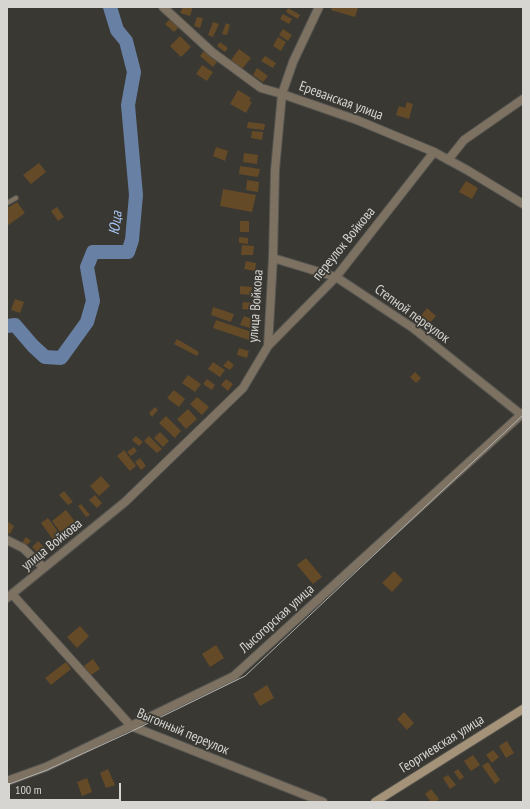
<!DOCTYPE html>
<meta charset="utf-8">
<style>
body{margin:0}
#map{position:relative;width:530px;height:809px;overflow:hidden;background:#393833;font-family:"PT Sans Narrow",sans-serif}
canvas{display:block}
.frame{position:absolute;inset:0;border:8px solid #d6d5d2;pointer-events:none}
.scale{position:absolute;left:8px;top:783px;width:113px;height:18px;box-sizing:border-box;border:2px solid #d6d5d2;border-top:0;padding-left:5px;font-size:12px;line-height:14px;white-space:nowrap;color:#d6d5d2;-webkit-text-stroke:3px #393833;paint-order:stroke}
</style>
<div id="map">
<canvas width="530" height="809"></canvas>
<div class="frame"></div>
<div class="scale">100 m</div>
</div>
<script>
const ctx = document.querySelector('canvas').getContext('2d');
ctx.lineJoin = 'round';
const shape = rows => new Path2D(rows.map(r => 'M' + r).join(''));
function strokePath(path, color, width, dash) { ctx.strokeStyle = color; ctx.lineWidth = width; ctx.lineCap = dash ? 'butt' : 'round'; ctx.setLineDash(dash || []); ctx.stroke(path); }
function fill(path, color) { ctx.fillStyle = color; ctx.fill(path, 'evenodd'); }
function label(font, color, halo, rows, align = 'center') {
  ctx.font = font + ' "PT Sans Narrow",sans-serif'; ctx.lineWidth = 3.5; ctx.setLineDash([]); ctx.textBaseline = 'middle'; ctx.strokeStyle = halo; ctx.fillStyle = color; for (const [text, x, y, turn = 0] of rows) {
    ctx.save(); ctx.translate(x, y); ctx.rotate((+turn || 0) * Math.PI / 180); ctx.textAlign = isNaN(turn) ? turn : align; if (halo) ctx.strokeText(text, 0, 0); ctx.fillText(text, 0, 0); ctx.restore();
  }
}
strokePath(shape([
 [7,326,15,325,33,346,45,357,61,358,87,322,93,301,87,267,93,252,128,252,132,240,136,195,128,105,134,72,126,41,117,30,110,7]
]), '#6880a4', 14);
fill(shape([
 [183,7,193,7,190,16,180,13],
 [332,7,353,7,358,8,355,17,331,10],
 [288,8,300,15,298,19,286,12],
 [283,14,292,19,289,24,280,19],
 [197,17,203,18,200,28,194,26],
 [170,19,179,27,174,32,165,24],
 [213,22,219,24,213,37,208,35],
 [226,23,230,25,227,35,222,34],
 [283,29,292,35,288,41,279,35],
 [180,36,191,47,181,57,170,46],
 [278,37,286,42,281,51,273,46],
 [220,42,228,48,225,52,217,46],
 [239,49,251,58,242,69,231,60],
 [204,51,217,62,213,67,200,56],
 [265,56,276,63,273,68,261,61],
 [202,65,213,72,207,81,196,74],
 [257,68,268,76,263,82,253,75],
 [238,90,251,98,249,101,252,102,246,113,230,104],
 [407,102,413,104,409,119,396,115,399,106,405,108],
 [248,122,265,124,264,130,247,128],
 [252,131,263,132,262,140,251,138],
 [216,147,228,151,225,161,213,156],
 [244,153,258,155,257,164,243,162],
 [39,163,46,172,31,184,23,175],
 [240,166,260,169,258,177,239,174],
 [247,180,259,182,258,192,246,190],
 [466,181,478,188,472,199,459,192],
 [223,189,256,195,252,212,220,206],
 [17,202,25,213,7,226,7,208],
 [57,207,64,217,58,221,51,211],
 [240,221,249,221,249,232,240,232],
 [239,237,248,238,248,244,239,243],
 [242,245,254,246,253,255,241,255],
 [246,261,256,263,255,271,244,269],
 [240,286,252,287,251,295,240,294],
 [15,299,24,302,20,313,11,310],
 [243,302,252,303,252,310,242,309],
 [213,307,234,314,231,322,211,315],
 [427,308,436,316,429,324,420,317],
 [244,316,257,321,253,329,240,325],
 [216,320,252,332,249,340,213,328],
 [177,339,199,352,197,356,174,344],
 [239,348,249,351,247,358,237,355],
 [228,360,234,365,230,370,223,366],
 [213,362,225,370,220,377,208,369],
 [415,372,421,378,416,383,410,377],
 [188,375,201,384,195,392,182,383],
 [207,379,215,385,212,390,203,384],
 [226,379,233,384,228,391,221,385],
 [174,390,185,399,179,407,167,398],
 [197,397,209,407,202,415,190,404],
 [155,407,158,410,152,417,149,413],
 [188,409,197,419,186,429,177,419],
 [166,416,181,431,175,438,159,423],
 [160,432,169,441,163,447,154,438],
 [136,436,143,442,139,446,132,440],
 [149,436,162,449,157,453,144,441],
 [134,447,137,451,131,456,127,452],
 [124,450,136,466,130,471,117,456],
 [140,458,146,466,141,470,135,462],
 [101,476,110,486,99,496,90,486],
 [64,491,73,502,68,505,59,495],
 [95,495,102,503,97,508,89,500],
 [81,504,90,515,86,517,78,506],
 [66,510,76,523,61,533,52,521],
 [48,518,61,536,54,541,41,523],
 [8,522,14,526,10,534,7,533,7,525],
 [26,537,31,541,25,547,21,544],
 [38,541,45,548,39,554,32,547],
 [306,558,322,577,313,584,297,565],
 [394,571,403,580,392,592,382,583],
 [80,626,89,636,77,648,67,637],
 [216,645,224,658,210,667,202,654],
 [93,659,100,669,91,675,84,666],
 [66,662,71,669,51,685,45,678],
 [267,685,274,698,260,706,253,694],
 [404,712,414,723,407,730,397,719],
 [507,741,514,753,506,758,499,746],
 [493,750,499,757,492,763,486,755],
 [473,755,480,765,471,771,464,761],
 [488,762,500,780,495,784,482,766],
 [108,769,115,785,106,788,100,773],
 [458,769,464,777,460,780,454,772],
 [448,775,456,785,450,789,443,778],
 [87,778,92,792,82,796,77,782],
 [431,789,439,799,435,802,431,802,425,794]
]), '#654a27');
const lane = shape([
 [7,203,16,198]
]);
const street = shape([
 [163,7,212,52,261,88,282,94,357,120,434,152,467,170,523,204],
 [448,160,464,140,523,99],
 [273,258,336,277,413,328,523,416],
 [268,346,336,277,434,152],
 [7,540,23,548,44,568],
 [12,594,131,726,323,802],
 [7,598,125,502,243,388,268,346,273,258,275,170,282,94,293,62,319,7],
 [7,781,46,767,234,676,523,413]
]);
const secondary = shape([
 [375,802,523,709]
]);
strokePath(lane, '#555450', 6);
strokePath(street, '#555450', 10);
strokePath(secondary, '#555450', 10);
strokePath(lane, '#7d7262', 4);
strokePath(street, '#7d7262', 8);
strokePath(secondary, '#a49378', 8);
strokePath(shape([
 [7,785,47,770,128,733,245,676,523,415]
]), '#b1b0ad', 1);
label('14px', '#d6d5d2', '#393833', [
 ["Ереванская улица",341,101,20],
 ["переулок Войкова",344,244,-51],
 ["улица Войкова",256,306,-86],
 ["Степной переулок",412,314,36],
 ["улица Войкова",52,545,-39],
 ["Лысогорская улица",277,619,-42],
 ["Выгонный переулок",183,732,23],
 ["Георгиевская улица",442,744,-32]
]);
label('italic 15px', '#a8c6f5', '#393833', [
 ["Юца",116,223,-83]
]);
</script>
